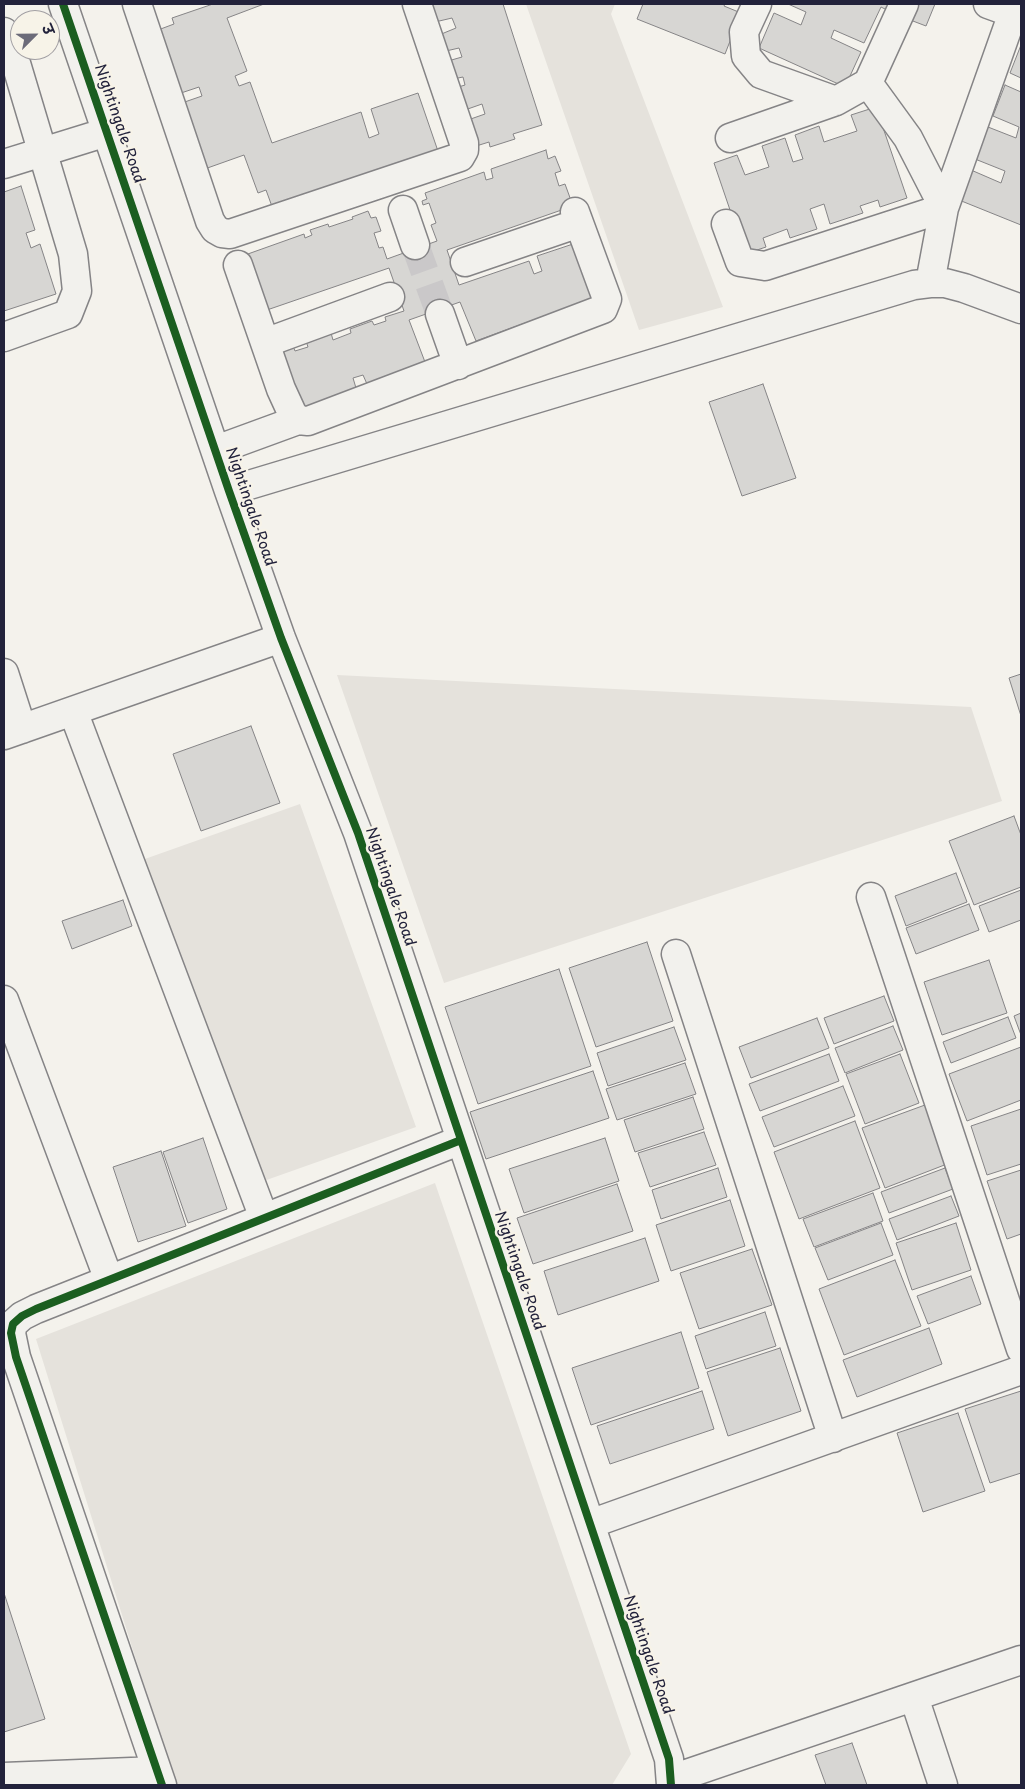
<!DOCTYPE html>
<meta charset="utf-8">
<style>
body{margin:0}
#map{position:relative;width:1025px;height:1789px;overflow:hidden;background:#f4f2ec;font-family:"Playpen Sans","Playpen Sans Deva",sans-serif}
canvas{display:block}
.frame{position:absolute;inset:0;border:5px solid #22223b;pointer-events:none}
.north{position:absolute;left:10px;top:10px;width:50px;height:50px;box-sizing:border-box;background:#f7f3e8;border:1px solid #a29fa3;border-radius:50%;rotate:67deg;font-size:14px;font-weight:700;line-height:20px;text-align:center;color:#22223b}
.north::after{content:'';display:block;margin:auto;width:18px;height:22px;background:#6c6b79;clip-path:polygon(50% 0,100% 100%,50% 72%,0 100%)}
</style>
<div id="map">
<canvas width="1025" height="1789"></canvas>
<div class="frame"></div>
<div class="north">उ</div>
</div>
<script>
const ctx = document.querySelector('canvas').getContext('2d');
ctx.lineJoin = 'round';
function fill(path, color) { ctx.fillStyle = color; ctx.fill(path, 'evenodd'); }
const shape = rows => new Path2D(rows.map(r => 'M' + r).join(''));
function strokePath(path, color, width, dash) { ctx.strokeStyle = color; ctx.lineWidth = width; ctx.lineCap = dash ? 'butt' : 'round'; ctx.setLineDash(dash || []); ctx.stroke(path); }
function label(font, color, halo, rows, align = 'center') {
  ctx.font = font + ' "Playpen Sans",sans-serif'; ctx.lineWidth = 5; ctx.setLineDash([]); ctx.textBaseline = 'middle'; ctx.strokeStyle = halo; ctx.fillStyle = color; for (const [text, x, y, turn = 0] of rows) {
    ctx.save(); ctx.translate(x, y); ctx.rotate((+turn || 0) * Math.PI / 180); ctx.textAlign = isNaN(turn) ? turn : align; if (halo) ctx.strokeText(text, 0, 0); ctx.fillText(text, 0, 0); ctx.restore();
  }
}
fill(shape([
 [526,4,615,4,611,14,723,307,639,330],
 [337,675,971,707,1002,801,444,983],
 [300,804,416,1127,258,1183,142,860],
 [435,1183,631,1754,612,1785,175,1785,36,1339]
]), '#e5e2dc');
const building = shape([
 [213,4,264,4,227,18,247,71,235,76,239,86,250,82,272,143,361,112,369,138,379,134,371,109,418,93,440,157,274,212,266,190,258,193,244,155,199,171,176,105,202,96,199,87,172,96,150,33,174,24,172,18,213,4],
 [427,4,503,4,542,125,513,134,515,139,490,147,489,142,473,147,465,121,485,114,482,104,462,111,455,88,465,85,463,77,453,79,448,61,462,57,459,48,446,51,439,35,456,28,452,18,435,22,427,4],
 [643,4,725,4,724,6,741,13,725,54,637,19,643,4],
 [788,4,894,4,891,12,881,7,864,43,834,30,831,38,861,52,845,87,759,48,774,13,801,25,806,12,788,4],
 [911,4,935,4,926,26,905,18,911,4],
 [1021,45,1021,78,1010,73,1021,45],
 [1005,85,1021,92,1021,225,959,200,971,170,1001,183,1005,171,975,159,988,127,1016,138,1019,127,993,116,1005,85],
 [876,107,907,198,880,207,878,200,860,206,863,213,830,224,824,204,810,209,817,229,790,238,787,229,763,238,766,247,745,254,714,163,737,155,745,175,769,167,762,146,785,138,793,162,803,159,795,135,819,126,824,142,857,131,851,115,876,107],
 [546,150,548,159,555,156,561,171,555,173,559,186,565,184,573,206,447,250,459,285,529,261,534,274,542,271,537,256,576,243,596,297,476,341,460,302,409,320,425,362,367,384,363,375,353,378,356,388,302,410,281,350,293,346,295,351,308,347,306,341,331,333,333,340,351,333,350,329,372,321,374,325,386,321,385,317,404,311,389,268,264,311,245,255,304,234,305,238,312,235,310,230,328,224,329,227,353,219,352,217,368,211,371,218,376,217,381,231,374,233,379,248,383,247,387,259,437,241,431,225,436,223,429,203,423,205,422,201,427,199,425,193,484,172,486,180,493,178,491,169,546,150],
 [21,186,35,230,26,233,31,248,40,244,56,294,4,311,4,192,21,186],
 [763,384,796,478,742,496,709,402,763,384],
 [1021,674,1021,716,1009,678,1021,674],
 [251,726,280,803,201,831,173,754,251,726],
 [1014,816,1021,835,1021,887,974,905,949,841,1014,816],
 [956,873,967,902,906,926,895,896,956,873],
 [1021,890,1021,920,989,932,979,906,1021,890],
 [123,900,132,926,72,949,62,921,123,900],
 [969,904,979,930,916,954,906,928,969,904],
 [647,942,673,1021,596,1047,569,968,647,942],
 [989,960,1007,1013,942,1035,924,982,989,960],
 [559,969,591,1066,478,1104,445,1007,559,969],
 [884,996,894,1021,834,1044,824,1018,884,996],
 [1021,1013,1021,1035,1014,1016,1021,1013],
 [1008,1017,1016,1038,951,1063,943,1042,1008,1017],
 [817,1018,829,1048,751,1078,739,1047,817,1018],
 [893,1026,903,1050,845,1073,835,1048,893,1026],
 [674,1027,686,1060,608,1086,597,1053,674,1027],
 [1021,1047,1021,1100,967,1121,949,1074,1021,1047],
 [829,1054,839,1081,760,1111,749,1084,829,1054],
 [900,1054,919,1103,865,1124,846,1074,900,1054],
 [685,1063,696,1094,617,1120,606,1089,685,1063],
 [593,1071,609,1118,486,1159,470,1112,593,1071],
 [843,1086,855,1116,774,1147,762,1117,843,1086],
 [693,1097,704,1129,635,1152,624,1120,693,1097],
 [925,1105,947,1164,885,1188,862,1128,925,1105],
 [1021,1109,1021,1164,987,1175,971,1126,1021,1109],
 [855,1121,880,1188,799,1219,774,1152,855,1121],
 [704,1132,716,1165,650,1187,638,1153,704,1132],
 [203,1138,227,1209,188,1223,163,1152,203,1138],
 [605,1138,619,1181,524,1213,509,1169,605,1138],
 [161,1151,186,1226,138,1242,113,1167,161,1151],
 [718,1168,727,1197,661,1219,652,1190,718,1168],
 [945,1168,953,1189,889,1213,881,1192,945,1168],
 [1021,1170,1021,1234,1007,1239,987,1181,1021,1170],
 [617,1184,633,1231,533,1264,517,1218,617,1184],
 [873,1193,883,1221,814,1247,803,1219,873,1193],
 [951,1196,959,1216,897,1240,889,1219,951,1196],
 [730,1200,745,1246,671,1271,656,1225,730,1200],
 [881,1223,893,1255,828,1280,815,1248,881,1223],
 [956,1223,971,1270,912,1290,896,1243,956,1223],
 [645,1238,659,1281,558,1315,544,1271,645,1238],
 [752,1249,772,1305,699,1329,680,1273,752,1249],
 [895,1260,921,1326,844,1355,819,1289,895,1260],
 [971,1276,981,1304,928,1324,917,1296,971,1276],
 [765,1312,776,1346,706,1369,695,1336,765,1312],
 [929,1328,942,1364,857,1397,843,1360,929,1328],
 [681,1332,699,1388,591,1425,572,1368,681,1332],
 [780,1348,801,1411,728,1436,707,1372,780,1348],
 [702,1391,714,1429,610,1464,597,1426,702,1391],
 [1021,1391,1021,1473,990,1483,965,1409,1021,1391],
 [958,1413,985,1491,923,1512,897,1433,958,1413],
 [4,1593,45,1719,4,1732,4,1593],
 [852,1743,867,1785,826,1785,815,1755,852,1743]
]);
fill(building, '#d7d6d3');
strokePath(building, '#858486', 1);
strokePath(shape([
 [415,245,440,314]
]), '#cac8c9', 28, [28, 14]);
const minor = shape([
 [63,4,229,491,281,638,358,833,669,1759,671,1785],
 [137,4,210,221,215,229,222,233,230,234,460,157,464,150,464,143,417,4],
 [757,4,744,32,746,56,761,74,836,101,868,83,904,4],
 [988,4,1021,16],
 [4,32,9,40,73,254,77,291,68,314,4,337],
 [868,83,908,138,944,208],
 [730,138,836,101],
 [4,164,107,132],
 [403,210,415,245],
 [726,224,740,262,765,266,944,208],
 [465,262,579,223],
 [238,265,281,389,292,413,298,420,308,421,603,309,607,299,575,212],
 [930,283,944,208,1013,13],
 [440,314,458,365],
 [265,343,390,297],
 [216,450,298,420],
 [229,491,914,285,930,283,945,283,964,288,1021,309],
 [4,673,22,729],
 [73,711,264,1218],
 [4,735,281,638],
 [871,897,1021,1349],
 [676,954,833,1438],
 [4,1000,109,1280],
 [590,1524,1021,1370],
 [914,1697,943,1785],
 [4,1777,157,1771],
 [672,1779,1021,1660],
 [162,1785,16,1357,11,1333,13,1324,22,1316,36,1309,461,1140]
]);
strokePath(minor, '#858486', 31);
strokePath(minor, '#f2f1ed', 28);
strokePath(shape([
 [63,4,229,491,281,638,358,833,669,1759,671,1785],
 [162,1785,16,1357,11,1333,13,1324,22,1316,36,1309,461,1140]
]), '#1b5e20', 8);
label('15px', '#22223b', '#f7f3e8', [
 ["Nightingale Road",119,124,71],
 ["Nightingale Road",250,507,71],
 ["Nightingale Road",390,887,71],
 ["Nightingale Road",519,1271,71],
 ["Nightingale Road",648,1655,71]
]);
</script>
